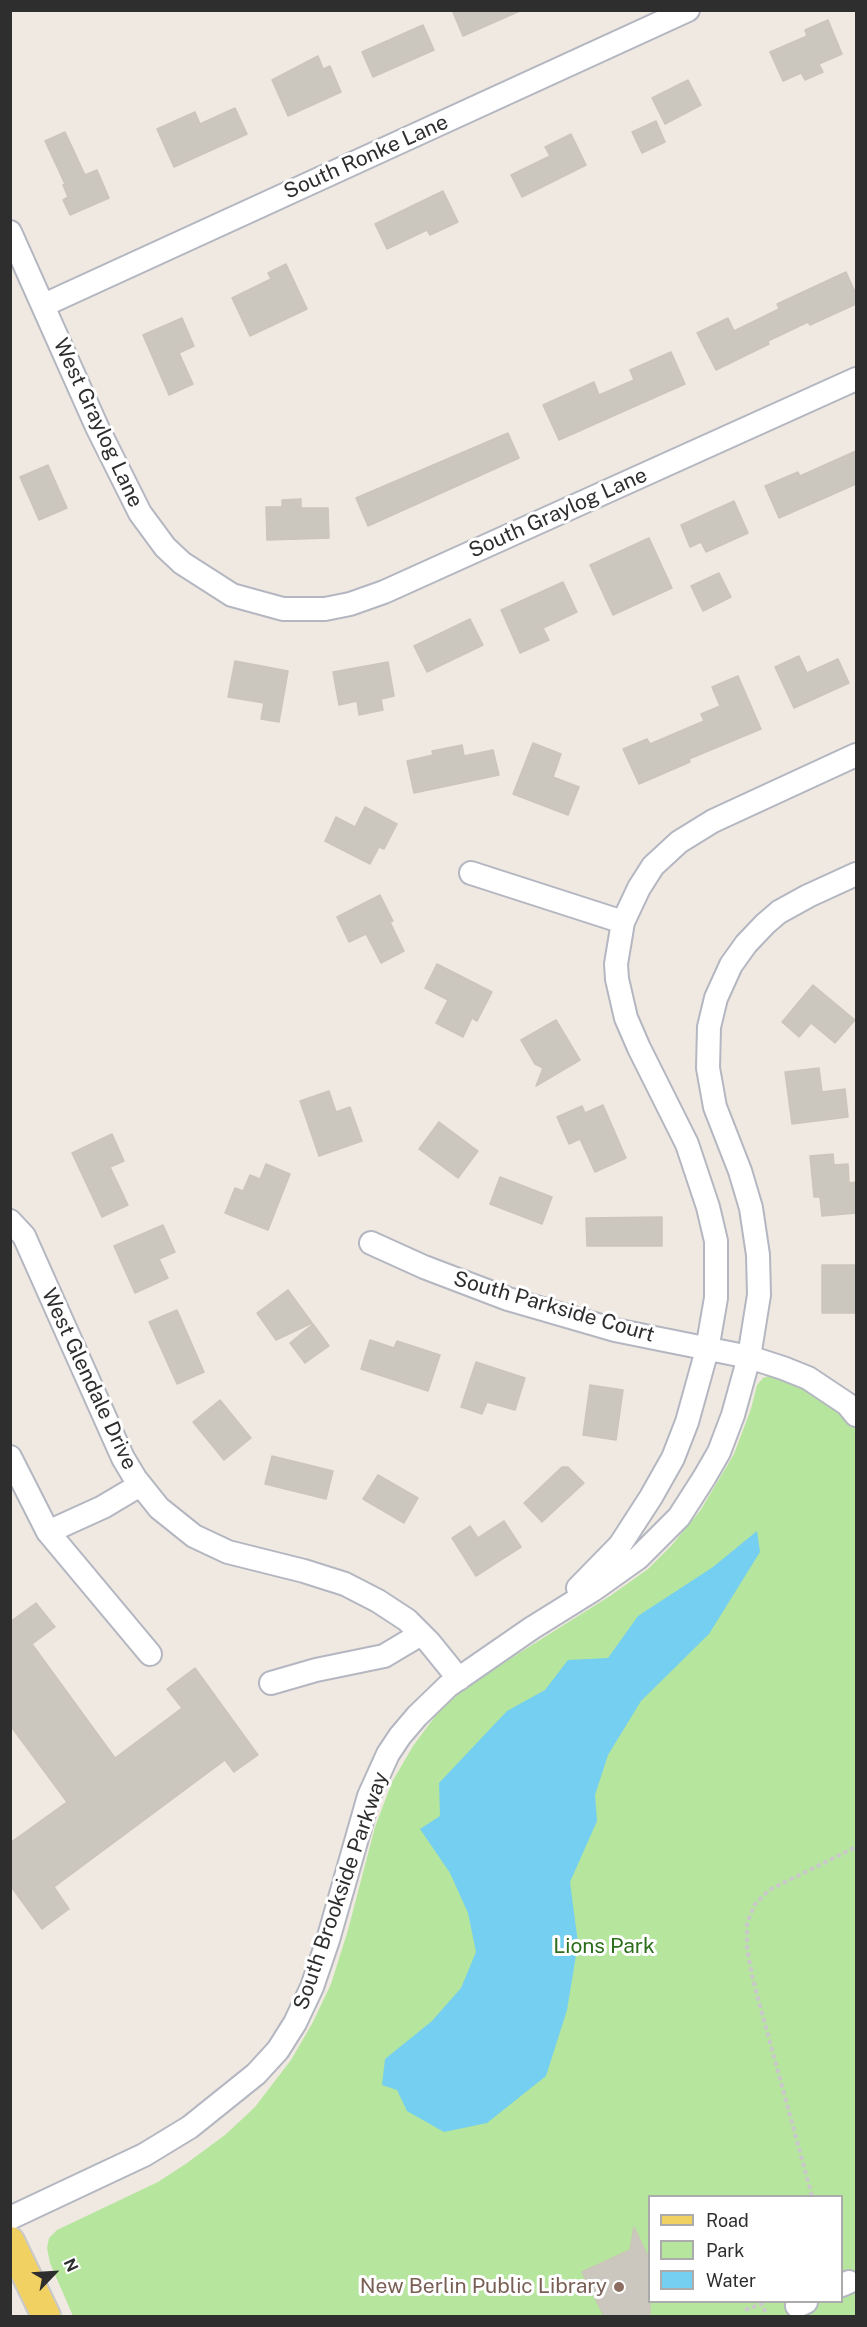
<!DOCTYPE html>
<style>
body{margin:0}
#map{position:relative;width:867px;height:2327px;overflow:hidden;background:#efe9e1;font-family:"Public Sans",sans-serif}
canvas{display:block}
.frame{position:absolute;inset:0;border:12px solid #2e2e2e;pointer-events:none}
.legend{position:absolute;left:648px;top:2195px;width:195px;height:108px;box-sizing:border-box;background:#fff;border:2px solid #ababab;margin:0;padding:8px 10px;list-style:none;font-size:18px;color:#2e2e2e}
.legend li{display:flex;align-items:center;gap:12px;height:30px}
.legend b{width:30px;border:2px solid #ababab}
.north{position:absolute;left:24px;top:2243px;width:60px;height:60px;-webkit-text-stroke:4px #fff;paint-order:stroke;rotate:65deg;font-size:16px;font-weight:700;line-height:24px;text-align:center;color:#2e2e2e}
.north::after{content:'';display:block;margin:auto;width:21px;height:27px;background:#2e2e2e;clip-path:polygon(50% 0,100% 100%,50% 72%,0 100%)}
</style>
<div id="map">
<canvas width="867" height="2327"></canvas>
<div class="frame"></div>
<ul class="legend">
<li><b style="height:8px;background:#f2d163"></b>Road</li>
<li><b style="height:16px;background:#b6e59e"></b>Park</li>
<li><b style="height:16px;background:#75cff0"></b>Water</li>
</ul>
<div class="north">N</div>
</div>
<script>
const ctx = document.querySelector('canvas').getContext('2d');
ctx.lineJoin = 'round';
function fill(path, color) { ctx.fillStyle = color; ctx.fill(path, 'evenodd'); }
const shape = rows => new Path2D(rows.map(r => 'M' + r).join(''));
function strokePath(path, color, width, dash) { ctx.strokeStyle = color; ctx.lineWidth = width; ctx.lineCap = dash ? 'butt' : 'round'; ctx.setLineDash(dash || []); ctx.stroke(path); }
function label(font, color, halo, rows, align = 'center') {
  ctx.font = font + ' "Public Sans",sans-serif'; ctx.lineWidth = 6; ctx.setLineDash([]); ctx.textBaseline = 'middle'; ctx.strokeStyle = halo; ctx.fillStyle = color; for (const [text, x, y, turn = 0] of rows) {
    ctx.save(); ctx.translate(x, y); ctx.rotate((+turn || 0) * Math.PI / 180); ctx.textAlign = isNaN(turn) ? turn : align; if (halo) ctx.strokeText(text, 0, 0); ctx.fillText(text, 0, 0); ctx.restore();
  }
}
fill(shape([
 [772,1375,786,1378,818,1395,856,1427,856,2316,73,2316,50,2263,47,2248,49,2238,57,2230,158,2182,187,2163,225,2135,255,2107,291,2060,313,2022,331,1984,348,1930,375,1827,392,1782,413,1746,436,1715,458,1694,481,1677,610,1596,648,1569,671,1546,700,1511,734,1454,751,1409,757,1385,763,1378],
 [650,2196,842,2196,842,2302,650,2302]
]), '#b6e59e');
fill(shape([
 [757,1531,760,1552,709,1634,641,1701,608,1755,595,1795,597,1821,570,1882,578,1943,567,2010,546,2076,487,2123,444,2132,407,2111,397,2090,382,2085,385,2059,432,2021,461,1988,476,1952,468,1913,450,1873,420,1829,440,1816,439,1783,507,1711,545,1690,568,1660,608,1658,638,1616,713,1567]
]), '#75cff0');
const building = shape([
 [452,10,522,10,463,36,452,10],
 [828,20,842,54,819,64,823,72,805,80,801,73,783,81,770,52,807,36,805,30,828,20],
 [423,25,434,50,373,77,362,52,423,25],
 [318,56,323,69,330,66,341,92,288,116,272,80,318,56],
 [688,80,701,105,665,124,652,98,688,80],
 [235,108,247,134,174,167,157,129,195,112,200,124,235,108],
 [656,121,665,142,642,153,632,132,656,121],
 [65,132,85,175,97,170,109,198,70,215,63,200,68,197,63,185,65,184,45,141,65,132],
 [571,134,586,165,522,197,511,175,550,156,545,147,571,134],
 [443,191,458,222,430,235,427,230,387,249,375,224,443,191],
 [286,264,307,309,250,336,232,298,271,279,268,273,286,264],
 [846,272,856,294,856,304,810,325,808,322,768,341,769,344,716,370,697,333,728,318,734,331,779,309,777,304,846,272],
 [182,318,194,346,179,353,193,384,169,395,143,335,182,318],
 [671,352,685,384,559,440,543,405,594,382,599,395,634,380,630,370,671,352],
 [508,433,519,458,368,526,356,498,508,433],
 [856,451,856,484,779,518,765,486,798,472,800,476,856,451],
 [48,465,67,508,39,520,20,477,48,465],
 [301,499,301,508,328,508,329,538,267,540,266,507,282,507,282,500,301,499],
 [734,501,748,533,706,552,701,542,690,547,681,525,734,501],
 [649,538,672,588,613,615,590,565,649,538],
 [719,573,731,597,703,611,691,586,719,573],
 [563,582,577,612,543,628,549,640,520,653,501,610,563,582],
 [470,619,483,645,427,672,414,646,470,619],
 [799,656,807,673,838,659,849,683,794,708,775,667,799,656],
 [235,661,288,671,279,722,261,719,264,703,228,697,235,661],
 [388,662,394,696,381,699,383,710,359,715,357,701,339,705,333,672,388,662],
 [738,676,761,729,689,759,690,762,639,784,623,749,647,739,650,744,704,721,701,714,720,706,712,687,738,676],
 [533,743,561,754,553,777,579,787,568,815,513,794,533,743],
 [462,745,464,756,493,750,499,775,414,793,407,761,433,755,432,751,462,745],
 [365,807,397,824,384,849,379,847,370,864,325,841,336,817,355,827,365,807],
 [380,895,393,921,390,922,404,951,381,963,366,934,349,942,337,917,380,895],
 [437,964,492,992,477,1021,472,1018,463,1037,436,1023,448,1000,425,988,437,964],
 [813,985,855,1020,835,1043,811,1023,799,1037,782,1022,813,985],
 [556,1020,580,1060,536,1086,543,1068,535,1064,521,1040,556,1020],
 [819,1068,822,1092,845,1089,848,1117,792,1124,785,1072,819,1068],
 [329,1091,336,1112,350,1107,362,1141,319,1156,300,1101,329,1091],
 [603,1105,626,1158,595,1172,580,1139,569,1144,557,1117,582,1106,585,1113,603,1105],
 [439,1122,478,1151,458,1178,419,1149,439,1122],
 [112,1134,124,1161,110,1167,128,1205,102,1217,72,1153,112,1134],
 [833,1154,834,1165,848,1164,849,1183,856,1182,856,1213,822,1216,820,1197,814,1197,810,1156,833,1154],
 [266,1164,290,1174,268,1230,225,1213,235,1188,243,1191,250,1175,260,1179,266,1164],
 [500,1177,552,1197,542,1224,490,1204,500,1177],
 [662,1217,662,1246,587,1246,586,1218,662,1217],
 [163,1225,175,1252,159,1259,168,1278,135,1293,114,1246,163,1225],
 [822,1265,856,1265,856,1313,822,1313,822,1265],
 [288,1290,312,1323,276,1340,257,1313,288,1290],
 [177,1310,204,1372,177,1384,149,1322,177,1310],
 [313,1324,329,1346,305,1363,290,1343,313,1324],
 [370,1340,394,1348,397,1341,440,1355,428,1391,361,1369,370,1340],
 [476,1362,525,1378,515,1410,487,1402,482,1414,461,1407,476,1362],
 [590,1385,623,1390,616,1440,583,1435,590,1385],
 [220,1400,251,1438,224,1460,193,1422,220,1400],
 [272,1456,333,1471,326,1499,265,1484,272,1456],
 [562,1467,568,1467,584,1483,542,1522,524,1503,562,1467],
 [378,1475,418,1498,404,1523,363,1499,378,1475],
 [504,1521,521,1547,476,1576,452,1538,470,1526,478,1538,504,1521],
 [36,1603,55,1627,32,1644,115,1758,182,1708,167,1689,195,1668,258,1755,234,1772,225,1760,54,1887,69,1909,42,1929,10,1885,10,1843,67,1802,10,1725,10,1622,36,1603],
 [634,2227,650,2261,650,2316,604,2316,582,2272,630,2250,634,2227]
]);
fill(building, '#cbc7bf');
strokePath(building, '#cbc5ba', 1.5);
const minor = shape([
 [10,232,97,427,140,513,165,547,182,563,232,595,283,609,325,609,350,604,384,592,856,379],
 [44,305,688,10],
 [471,873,623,922],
 [10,1221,24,1236,123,1458,135,1478,159,1508,194,1536,228,1552,304,1571,345,1584,378,1601,407,1620,429,1642,459,1679],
 [371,1243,424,1267,508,1299,615,1330,749,1357,783,1368,808,1378,847,1404,856,1415],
 [10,1457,48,1532],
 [140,1485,103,1507,48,1532,150,1654],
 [578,1588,620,1545,651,1497,673,1458,687,1422,707,1350,716,1298,716,1241,708,1207,687,1144,639,1048,626,1018,617,979,616,964,623,922,639,888,653,866,679,842,713,821,856,755],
 [271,1683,316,1670,384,1656,421,1634],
 [10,2218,144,2155,190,2127,256,2074,278,2050,295,2023,312,1987,328,1940,369,1796,388,1754,400,1736,417,1716,448,1686,532,1628,593,1590,638,1558,679,1517,704,1478,719,1452,733,1415,749,1357,759,1295,758,1255,751,1208,740,1171,715,1107,708,1068,709,1027,716,998,731,965,746,944,765,924,779,912,808,896,856,874],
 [842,2285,849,2282],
 [797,2306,806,2302]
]);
const major = shape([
 [10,2241,46,2316]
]);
strokePath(minor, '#b4b7c1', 26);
strokePath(major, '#c9c9c9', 32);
strokePath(shape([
 [812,2196,753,1980,747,1948,747,1923,755,1904,769,1890,856,1847],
 [745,2310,762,2304,767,2316]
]), '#c9c9c9', 4, [4.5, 3]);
strokePath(minor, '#fff', 22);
strokePath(major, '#f2d163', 28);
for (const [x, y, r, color] of [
 [619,2287,6,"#8d6e63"]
]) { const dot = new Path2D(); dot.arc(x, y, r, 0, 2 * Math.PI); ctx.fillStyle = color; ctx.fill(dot); strokePath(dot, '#fff', 2); }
label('21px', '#2e2e2e', '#fff', [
 ["South Ronke Lane",366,157,-24],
 ["West Graylog Lane",98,423,65],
 ["South Graylog Lane",558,513,-24],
 ["South Parkside Court",554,1307,16],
 ["West Glendale Drive",89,1379,65],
 ["South Brookside Parkway",341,1891,-71]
]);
label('21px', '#2c6e1b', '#fff', [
 ["Lions Park",604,1947]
]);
label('21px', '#785e54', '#fff', [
 ["New Berlin Public Library",607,2287]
], 'right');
</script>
